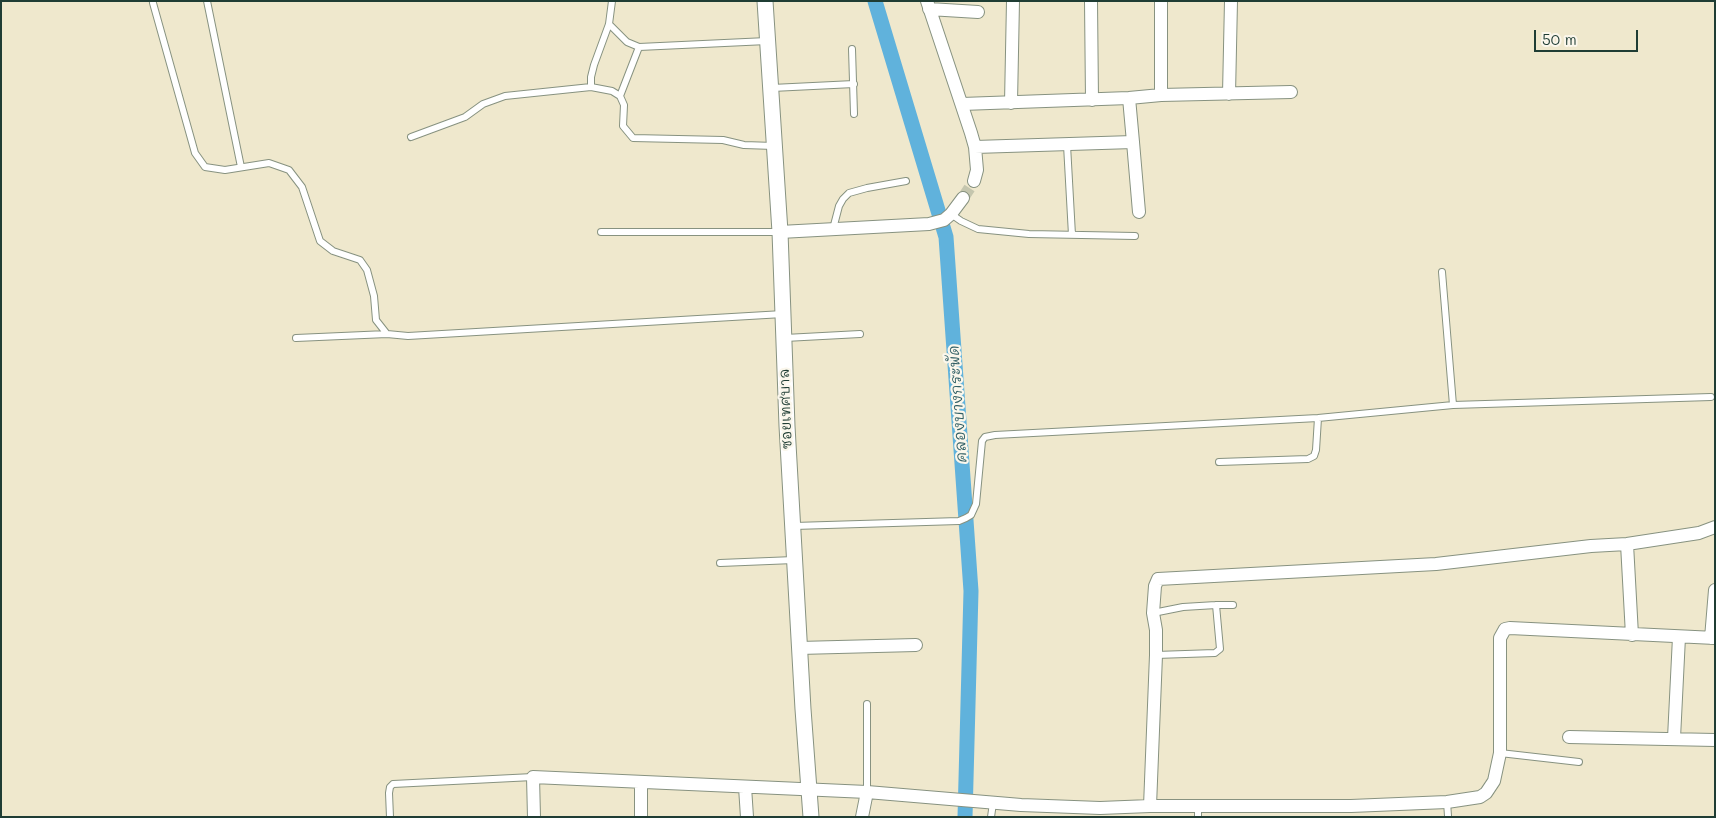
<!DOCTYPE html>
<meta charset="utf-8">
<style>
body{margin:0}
#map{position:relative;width:1716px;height:818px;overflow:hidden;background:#efe8cd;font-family:Mali,sans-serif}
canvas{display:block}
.frame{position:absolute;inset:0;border:2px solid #1f3d34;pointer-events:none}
.scale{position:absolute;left:1534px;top:30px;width:104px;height:22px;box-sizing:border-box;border:2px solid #1f3d34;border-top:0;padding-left:6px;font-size:15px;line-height:18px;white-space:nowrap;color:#1f3d34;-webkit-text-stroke:4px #fbf7ec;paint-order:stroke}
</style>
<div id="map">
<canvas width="1716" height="818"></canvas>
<div class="frame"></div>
<div class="scale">50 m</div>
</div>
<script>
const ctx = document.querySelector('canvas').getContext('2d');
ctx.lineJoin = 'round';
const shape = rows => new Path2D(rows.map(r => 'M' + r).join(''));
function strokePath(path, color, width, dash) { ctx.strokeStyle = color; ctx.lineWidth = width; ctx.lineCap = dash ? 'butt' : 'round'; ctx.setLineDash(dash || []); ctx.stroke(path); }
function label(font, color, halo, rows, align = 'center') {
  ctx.font = font + ' Mali,"Playpen Sans Thai",sans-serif'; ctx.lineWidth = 4.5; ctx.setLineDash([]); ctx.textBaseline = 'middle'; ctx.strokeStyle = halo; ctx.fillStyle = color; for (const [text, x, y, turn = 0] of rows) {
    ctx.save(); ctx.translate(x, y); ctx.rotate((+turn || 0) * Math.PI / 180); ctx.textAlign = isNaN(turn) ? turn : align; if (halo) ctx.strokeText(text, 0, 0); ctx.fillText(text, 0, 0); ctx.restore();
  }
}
strokePath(shape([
 [875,1,946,237,971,591,965,817]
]), '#60b2dc', 15);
strokePath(shape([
 [963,198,974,181]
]), '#c5c6ae', 12, [12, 6]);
const service = shape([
 [207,1,241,167],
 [153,3,195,153,205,167,225,170,269,163,289,170,302,187,320,241,333,251,360,260,367,270,374,296,376,320,387,334,408,336,783,314],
 [609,24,627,42,639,47,767,41],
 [852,49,854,114],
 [591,87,591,77,594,65,609,24,612,1],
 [772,88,854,84],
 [620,96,639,47],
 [411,137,465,117,483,104,505,96,591,87,612,91,620,96,624,105,623,126,633,138,723,140,744,145,774,146],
 [1067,145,1072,235],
 [951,214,961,221,978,229,1029,234,1135,236],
 [833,229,839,206,843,199,849,193,867,188,906,181],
 [601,232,780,232],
 [1442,272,1453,405],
 [296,338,387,334],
 [785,338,860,334],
 [1219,462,1308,459,1314,456,1316,450,1318,418],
 [794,526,959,521,966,518,971,515,976,504,982,441,985,437,995,435,1318,418,1453,405,1711,397],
 [720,563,794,560],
 [1153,613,1183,607,1216,605,1233,605],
 [1156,655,1215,653,1220,649,1216,605],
 [1500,753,1579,762],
 [867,792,867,704],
 [1447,802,1448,816],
 [1198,806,1198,817],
 [390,817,389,793,390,787,393,784,533,777],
 [991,817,993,803]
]);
const minor = shape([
 [927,1,971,133,975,147,977,170,974,181],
 [1091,1,1092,100],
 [1161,1,1161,95],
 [929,9,978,12],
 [1229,94,1231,1],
 [1011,103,1013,1],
 [962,104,1129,98,1161,95,1291,92],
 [1133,142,1139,212],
 [975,147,1133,142,1129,98],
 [780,232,929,224,944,220,951,214,963,198],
 [1627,544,1632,635],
 [1711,638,1715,590],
 [799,648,916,645],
 [1569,737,1715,740],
 [1674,738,1679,637],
 [745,787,747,817],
 [1150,806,1156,655,1156,630,1153,613,1155,586,1158,579,1436,564,1591,546,1627,544,1699,533,1715,527],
 [534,817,533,777,867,792,1021,805,1100,808,1150,806,1351,806,1447,802,1480,797,1486,793,1494,781,1500,753,1500,638,1505,629,1510,628,1715,638],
 [641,817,641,782],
 [862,817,867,792]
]);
const tertiary = shape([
 [765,1,780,232,787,426,803,709,811,817]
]);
strokePath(service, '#879280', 8);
strokePath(minor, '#879280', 14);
strokePath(tertiary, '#879280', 17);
strokePath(service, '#fff', 6);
strokePath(minor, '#fff', 12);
strokePath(tertiary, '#fff', 15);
label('14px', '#1f3d34', '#fbf7ec', [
 ["ซอยเทศบาล",786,409,-92]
]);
label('italic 15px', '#326066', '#fbf7ec', [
 ["คลองบางกระพัด",958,404,-94]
]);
</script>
